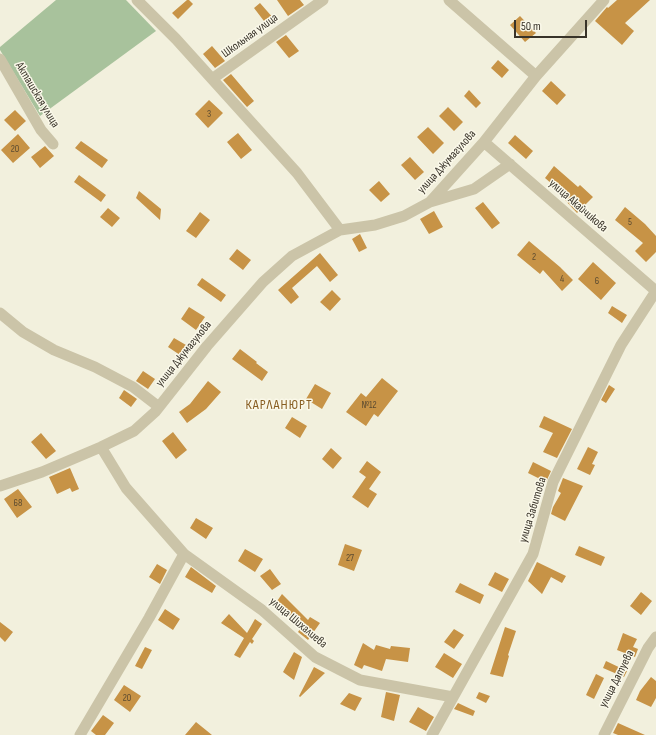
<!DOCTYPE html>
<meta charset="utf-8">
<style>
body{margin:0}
#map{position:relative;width:656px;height:735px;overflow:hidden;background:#f2f0dd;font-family:"Sofia Sans Condensed",sans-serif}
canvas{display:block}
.scale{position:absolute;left:514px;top:20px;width:73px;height:18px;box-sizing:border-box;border:2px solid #383329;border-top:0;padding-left:5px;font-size:12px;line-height:14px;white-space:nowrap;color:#383329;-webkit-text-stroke:3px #faf8e9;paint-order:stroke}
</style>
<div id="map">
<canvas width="656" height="735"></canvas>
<div class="scale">50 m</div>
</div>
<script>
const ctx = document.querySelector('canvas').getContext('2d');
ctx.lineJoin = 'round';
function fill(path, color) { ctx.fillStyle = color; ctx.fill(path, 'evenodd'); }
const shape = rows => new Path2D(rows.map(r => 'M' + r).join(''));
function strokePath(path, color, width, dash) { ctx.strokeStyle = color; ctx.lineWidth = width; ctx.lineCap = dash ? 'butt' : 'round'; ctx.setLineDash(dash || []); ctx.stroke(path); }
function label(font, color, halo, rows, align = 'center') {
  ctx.font = font + ' "Sofia Sans Condensed",sans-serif'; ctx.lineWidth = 3; ctx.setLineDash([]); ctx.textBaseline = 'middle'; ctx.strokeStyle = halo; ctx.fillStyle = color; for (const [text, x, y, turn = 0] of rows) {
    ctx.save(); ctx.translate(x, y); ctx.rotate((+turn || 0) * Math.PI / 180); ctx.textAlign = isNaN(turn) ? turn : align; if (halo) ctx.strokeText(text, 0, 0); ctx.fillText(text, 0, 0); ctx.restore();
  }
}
fill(shape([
 [56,0,126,0,156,31,40,116,0,50,0,47]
]), '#a8c29c');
fill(shape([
 [187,0,189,0,193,4,178,19,172,13],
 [277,0,300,0,304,5,288,16],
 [617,0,650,0,625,23,634,31,622,45,595,21,607,7,608,8],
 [260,3,274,19,267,25,254,8],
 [520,16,536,33,525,42,510,25],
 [286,35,299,51,289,58,276,42],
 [212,46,225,61,215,68,203,54],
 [498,60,509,70,502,78,491,68],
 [231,74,254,101,247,107,223,80],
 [551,81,566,95,557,105,542,91],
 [469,90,481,103,476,108,464,96],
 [209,100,223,113,208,128,195,114],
 [448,107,463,122,454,131,439,116],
 [15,110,26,121,15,131,4,120],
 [428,127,444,143,433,154,417,137],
 [238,133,252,150,241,159,227,142],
 [18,134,30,148,13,163,1,150],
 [515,135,533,151,526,159,508,143],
 [81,141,108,160,102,168,75,148],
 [45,146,54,156,40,168,31,157],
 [410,157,424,172,415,180,401,165],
 [554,166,578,187,580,185,593,197,577,213,565,200,567,197,545,178],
 [79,175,106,195,101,202,74,182],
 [379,181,390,194,381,202,369,190],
 [139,191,161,209,160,220,136,198],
 [483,202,500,223,492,229,475,208],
 [625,207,645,224,656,236,656,252,646,262,635,251,643,243,615,220],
 [108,208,120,218,112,227,100,217],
 [434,211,443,227,429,234,420,219],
 [200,212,210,220,196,238,186,231],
 [360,234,367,248,359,252,352,239],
 [529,241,560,267,573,280,562,291,543,270,540,274,517,255],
 [237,249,251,260,243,270,229,259],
 [320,253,338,275,330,282,317,266,292,288,299,297,291,304,278,290],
 [593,262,616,283,601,300,578,279],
 [202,278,226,295,221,302,197,285],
 [332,290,341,299,330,311,320,302],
 [612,306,627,315,622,323,608,313],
 [189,307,205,317,196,330,181,319],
 [174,338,186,345,180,355,168,347],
 [240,349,257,362,256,363,268,372,262,381,232,359],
 [143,371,155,379,148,389,136,381],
 [382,378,398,391,378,417,374,414,366,426,346,412,361,393,366,397],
 [208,381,221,392,206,409,187,423,179,412,190,404],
 [315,384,331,393,322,409,306,399],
 [609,385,615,389,606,403,601,400],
 [124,390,137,399,131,407,119,398],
 [544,416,572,429,557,458,543,452,553,433,539,427],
 [292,417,307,426,300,438,285,428],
 [173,432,187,450,176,459,162,441],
 [41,433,56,451,46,459,31,442],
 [588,447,598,452,592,464,595,465,590,475,577,469],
 [331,448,342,458,333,469,322,459],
 [367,461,381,472,369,489,377,494,368,508,352,497,366,477,359,472],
 [533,462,551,471,546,482,528,473],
 [70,468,79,489,72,492,70,488,57,494,49,477],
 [563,478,583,486,565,521,551,514,553,507,561,493,558,491],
 [18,489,32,507,17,518,4,499],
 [196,518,213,528,206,539,190,528],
 [345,544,362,550,354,571,338,565],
 [579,546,605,557,601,566,575,555],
 [245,549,263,559,255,572,238,561],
 [537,562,566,576,562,583,551,577,542,594,528,581],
 [157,564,167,570,160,584,149,577],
 [191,567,216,586,212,593,185,577],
 [270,569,281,584,272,590,260,576],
 [495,572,509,579,502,592,488,585],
 [460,583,484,595,480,604,455,592],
 [641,592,652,601,641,615,630,606],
 [282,594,308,620,310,617,320,623,308,640,298,632,302,626,275,604],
 [165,609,180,619,173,630,158,620],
 [229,614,247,633,255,619,262,624,252,639,254,641,252,644,250,642,240,658,234,655,244,638,221,623],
 [0,622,13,632,5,642,0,637],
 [505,627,516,631,508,655,509,656,503,677,490,674],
 [454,629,464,635,454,649,444,642],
 [623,633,637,639,633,647,638,649,635,657,617,650],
 [363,643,374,650,376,645,390,649,391,646,410,648,408,662,386,659,382,671,364,665,362,669,354,665],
 [145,647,152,650,142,669,135,666],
 [294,652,302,657,294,680,283,672],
 [444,653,462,664,453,678,435,667],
 [606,661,627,671,624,677,603,668],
 [314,667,325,673,300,697,299,696],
 [596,674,604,678,594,699,586,695],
 [651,677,656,681,656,698,651,707,636,700,640,691],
 [124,685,141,696,130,712,114,700],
 [386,692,400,695,394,721,381,717],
 [479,692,490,696,486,703,476,698],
 [349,693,362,698,355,711,340,704],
 [458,703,475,711,473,716,454,709],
 [418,707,434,717,426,731,409,722],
 [103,715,114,723,105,735,96,735,91,731],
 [196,722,212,735,185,735],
 [618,723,645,735,618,735,613,733]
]), '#c79346');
strokePath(shape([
 [137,0,176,39,297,173,340,230],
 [449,0,536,76],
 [0,59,41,130,53,144],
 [212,79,323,0],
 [484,142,656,291],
 [430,202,474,189,510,164],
 [0,313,23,332,54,350,95,367,133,387,159,407],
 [101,447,126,488,184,554,262,610,315,657,360,680,453,697],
 [0,486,42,472,101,447,134,431,155,412,207,346,263,282,292,256,340,230,375,225,404,216,430,202,484,142,536,76,604,0],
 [80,735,149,618,184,554],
 [432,735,533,554,553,482,621,345,656,291],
 [604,735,648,648,656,637]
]), '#cbc4a8', 11);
label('10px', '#5c4b30', null, [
 ["3",209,114],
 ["20",15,149],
 ["5",630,222],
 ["2",534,257],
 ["4",562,279],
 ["6",597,281],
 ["№12",369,405],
 ["68",18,503],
 ["27",350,558],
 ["20",127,698]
]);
label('12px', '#383329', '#faf8e9', [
 ["Школьная улица",250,36,-36],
 ["Акташская улица",37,95,59],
 ["улица Джумагулова",447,162,-48],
 ["улица Акайчикова",578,206,41],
 ["улица Джумагулова",184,354,-51],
 ["улица Забитова",533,510,-73],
 ["улица Шихалиева",298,623,40],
 ["улица Датуева",617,679,-63]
]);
ctx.letterSpacing = '1px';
label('14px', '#875d21', '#faf8e9', [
 ["КАРЛАНЮРТ",279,405]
]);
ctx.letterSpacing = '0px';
</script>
